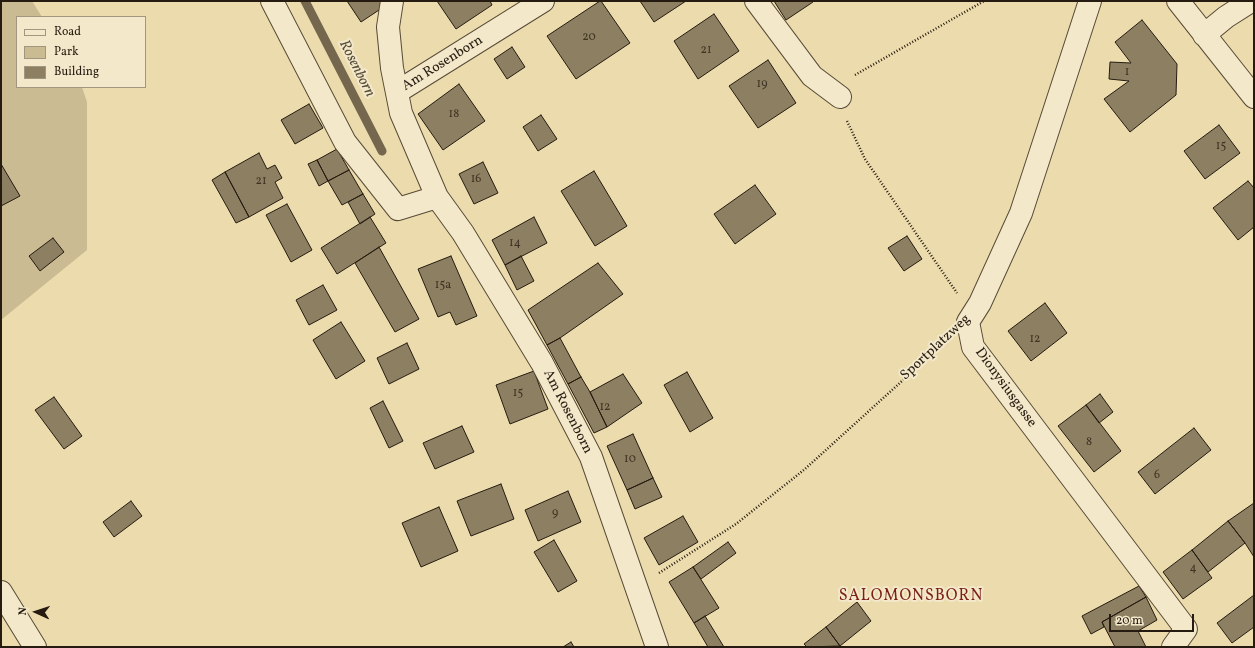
<!DOCTYPE html>
<style>
body{margin:0}
#map{position:relative;width:1255px;height:648px;overflow:hidden;background:#ecdcad;font-family:Vollkorn,serif}
canvas{display:block}
.frame{position:absolute;inset:0;border:2px solid #251b10;pointer-events:none}
.legend{position:absolute;left:16px;top:16px;width:130px;height:72px;box-sizing:border-box;background:#f3e8ca;border:1px solid #a19680;margin:0;padding:5px 7px;list-style:none;font-size:12px;color:#251b10}
.legend li{display:flex;align-items:center;gap:8px;height:20px}
.legend b{width:20px;border:1px solid #a19680}
.north{position:absolute;left:16px;top:592px;width:40px;height:40px;-webkit-text-stroke:3px #f3e8ca;paint-order:stroke;rotate:273deg;font-size:11px;font-weight:700;line-height:16px;text-align:center;color:#251b10}
.north::after{content:'';display:block;margin:auto;width:14px;height:18px;background:#251b10;clip-path:polygon(50% 0,100% 100%,50% 72%,0 100%)}
.scale{position:absolute;left:1109px;top:614px;width:85px;height:18px;box-sizing:border-box;border:2px solid #251b10;border-top:0;padding-left:5px;font-size:12px;line-height:14px;white-space:nowrap;color:#251b10;-webkit-text-stroke:3px #f3e8ca;paint-order:stroke}
</style>
<div id="map">
<canvas width="1255" height="648"></canvas>
<div class="frame"></div>
<ul class="legend">
<li><b style="height:5px;background:#f3e8ca"></b>Road</li>
<li><b style="height:11px;background:#cabb92"></b>Park</li>
<li><b style="height:11px;background:#8c7f62"></b>Building</li>
</ul>
<div class="north">N</div>
<div class="scale">20 m</div>
</div>
<script>
const ctx = document.querySelector('canvas').getContext('2d');
ctx.lineJoin = 'round';
function fill(path, color) { ctx.fillStyle = color; ctx.fill(path, 'evenodd'); }
const shape = rows => new Path2D(rows.map(r => 'M' + r).join(''));
function strokePath(path, color, width, dash) { ctx.strokeStyle = color; ctx.lineWidth = width; ctx.lineCap = dash ? 'butt' : 'round'; ctx.setLineDash(dash || []); ctx.stroke(path); }
function label(font, color, halo, rows, align = 'center') {
  ctx.font = font + ' Vollkorn,serif'; ctx.lineWidth = 4; ctx.setLineDash([]); ctx.textBaseline = 'middle'; ctx.strokeStyle = halo; ctx.fillStyle = color; for (const [text, x, y, turn = 0] of rows) {
    ctx.save(); ctx.translate(x, y); ctx.rotate((+turn || 0) * Math.PI / 180); ctx.textAlign = isNaN(turn) ? turn : align; if (halo) ctx.strokeText(text, 0, 0); ctx.fillText(text, 0, 0); ctx.restore();
  }
}
fill(shape([
 [1,1,32,1,42,17,17,17,17,87,82,87,87,102,87,250,1,320]
]), '#cabb92');
strokePath(shape([
 [305,1,382,151]
]), '#74674e', 9);
const building = shape([
 [347,1,381,1,385,6,361,22,347,1],
 [437,1,490,1,492,5,456,29,437,1],
 [600,1,601,1,630,43,576,79,547,36,600,1],
 [640,1,686,1,654,22,640,1],
 [774,1,813,1,813,2,786,20,774,1],
 [714,14,739,51,698,79,674,41,714,14],
 [1142,20,1177,64,1176,95,1130,132,1104,99,1129,81,1109,79,1110,62,1131,63,1115,42,1142,20],
 [512,47,525,67,507,79,494,59,512,47],
 [768,60,796,103,758,128,729,86,768,60],
 [459,84,485,121,443,150,418,114,459,84],
 [309,104,323,128,295,144,281,120,309,104],
 [541,115,557,139,538,151,523,127,541,115],
 [1219,125,1240,153,1205,179,1184,151,1219,125],
 [337,149,349,170,328,181,317,160,337,149],
 [259,153,267,169,275,165,282,178,275,182,283,198,249,217,225,172,259,153],
 [317,160,328,181,319,186,308,164,317,160],
 [483,162,498,193,474,204,459,174,483,162],
 [1,164,20,196,1,206,1,164],
 [349,170,363,194,342,205,328,181,349,170],
 [594,171,627,226,595,246,561,191,594,171],
 [225,172,249,217,236,223,212,180,225,172],
 [1248,181,1254,188,1254,227,1238,240,1213,208,1248,181],
 [755,185,776,214,735,244,714,214,755,185],
 [363,194,375,214,360,224,348,202,363,194],
 [287,204,312,250,291,262,266,215,287,204],
 [370,217,386,243,337,274,321,248,370,217],
 [534,217,547,243,505,265,492,240,534,217],
 [907,236,922,259,904,271,888,248,907,236],
 [53,238,64,252,40,271,29,256,53,238],
 [379,247,419,319,395,332,355,263,379,247],
 [451,256,477,316,456,325,450,312,438,317,418,269,451,256],
 [521,256,534,281,517,290,505,265,521,256],
 [598,263,623,294,560,338,547,345,528,310,598,263],
 [323,285,337,310,309,325,296,300,323,285],
 [1045,303,1067,333,1031,361,1008,331,1045,303],
 [341,322,365,361,336,379,313,340,341,322],
 [560,338,581,377,568,384,547,345,560,338],
 [407,343,419,369,389,384,377,358,407,343],
 [534,371,548,409,510,424,496,385,534,371],
 [687,372,713,418,690,432,664,385,687,372],
 [623,374,642,403,607,427,590,392,623,374],
 [581,377,590,392,607,427,594,433,568,384,581,377],
 [1100,394,1113,412,1099,423,1086,405,1100,394],
 [54,397,82,436,64,449,35,410,54,397],
 [383,401,403,441,389,448,370,408,383,401],
 [1086,405,1121,451,1094,472,1058,426,1086,405],
 [462,426,474,452,435,469,423,443,462,426],
 [1194,428,1211,450,1155,494,1138,472,1194,428],
 [633,434,653,478,627,490,607,446,633,434],
 [653,478,662,497,635,509,627,490,653,478],
 [501,484,514,519,471,536,457,501,501,484],
 [568,491,581,522,538,541,525,510,568,491],
 [131,501,142,516,114,537,103,522,131,501],
 [1254,503,1254,557,1245,543,1228,521,1254,503],
 [439,507,458,551,421,567,402,523,439,507],
 [683,516,698,542,659,565,644,538,683,516],
 [1228,521,1245,543,1208,572,1192,550,1228,521],
 [554,540,577,581,558,592,534,552,554,540],
 [728,542,736,553,701,579,693,567,728,542],
 [1192,550,1212,578,1183,599,1163,572,1192,550],
 [693,567,719,608,694,623,669,582,693,567],
 [1139,586,1146,597,1102,622,1104,627,1091,634,1082,616,1139,586],
 [1254,595,1254,627,1232,643,1217,623,1254,595],
 [1146,597,1157,620,1138,631,1146,647,1115,647,1102,622,1146,597],
 [857,602,871,621,840,646,826,627,857,602],
 [705,616,724,647,708,647,694,623,705,616],
 [826,627,840,646,807,647,804,644,826,627],
 [571,642,574,647,563,647,571,642]
]);
fill(building, '#8c7f62');
strokePath(building, '#251b10', 1);
const minor = shape([
 [272,1,345,142,398,209,437,197,463,233,542,363,591,457,657,647],
 [392,1,388,27,392,68,401,113,437,197],
 [756,1,812,76,840,97],
 [1090,1,1021,213,980,303,968,322,973,347,1186,629,1173,647],
 [1178,1,1254,97],
 [1204,35,1226,17,1251,1],
 [397,92,543,1],
 [1,592,35,647]
]);
strokePath(minor, '#574b37', 24);
strokePath(shape([
 [855,75,984,1],
 [847,121,865,159,957,293],
 [659,573,736,524,805,469,946,341]
]), '#251b10', 2.5, [1, 2]);
strokePath(minor, '#f3e8ca', 22);
label('12px', '#3f3424', null, [
 ["20",589,38],
 ["21",706,51],
 ["1",1127,73],
 ["19",762,85],
 ["18",454,115],
 ["15",1221,147],
 ["16",476,180],
 ["21",261,182],
 ["14",515,244],
 ["15a",443,286],
 ["12",1035,340],
 ["15",518,394],
 ["12",605,408],
 ["8",1089,443],
 ["10",630,460],
 ["6",1157,476],
 ["9",555,514],
 ["4",1193,569]
]);
label('14px', '#251b10', '#f3e8ca', [
 ["Am Rosenborn",443,64,-32],
 ["Sportplatzweg",936,348,-43],
 ["Dionysiusgasse",1005,388,54],
 ["Am Rosenborn",567,412,63]
]);
label('italic 15px', '#594e3a', '#f3e8ca', [
 ["Rosenborn",356,69,63]
]);
ctx.letterSpacing = '1px';
label('16px', '#7a1f14', '#f3e8ca', [
 ["SALOMONSBORN",911,597]
]);
ctx.letterSpacing = '0px';
</script>
